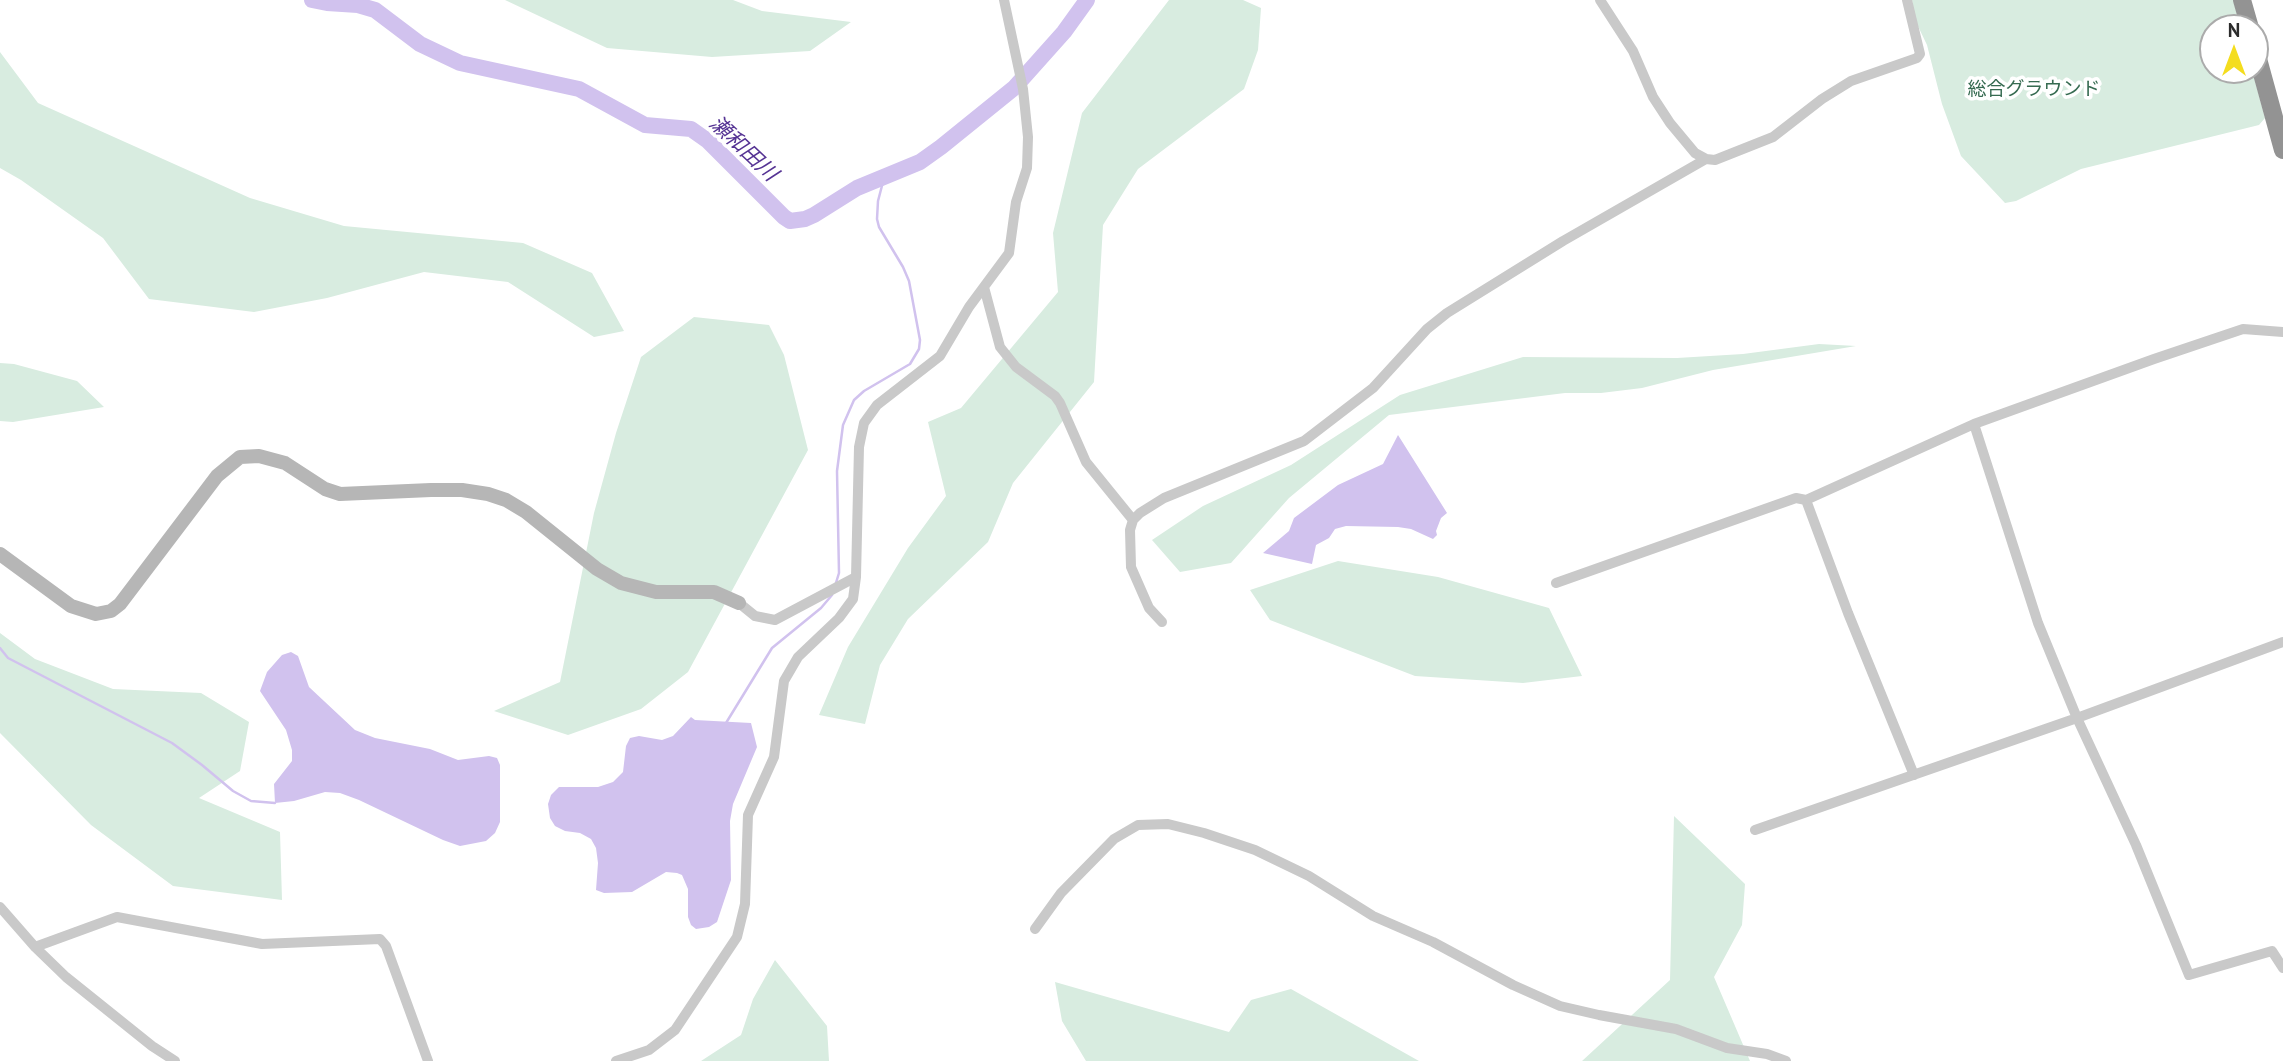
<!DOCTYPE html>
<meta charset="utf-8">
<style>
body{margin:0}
#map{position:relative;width:2283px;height:1061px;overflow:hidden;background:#fff;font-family:"PT Sans",sans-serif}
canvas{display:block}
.north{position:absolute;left:2199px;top:14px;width:70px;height:70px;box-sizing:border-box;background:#fff;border:2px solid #ababab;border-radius:50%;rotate:0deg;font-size:19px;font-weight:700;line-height:28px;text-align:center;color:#2c2c2c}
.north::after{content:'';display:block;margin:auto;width:24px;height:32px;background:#f4dd1e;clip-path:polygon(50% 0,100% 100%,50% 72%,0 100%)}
</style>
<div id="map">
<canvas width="2283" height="1061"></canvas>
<div class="north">N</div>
</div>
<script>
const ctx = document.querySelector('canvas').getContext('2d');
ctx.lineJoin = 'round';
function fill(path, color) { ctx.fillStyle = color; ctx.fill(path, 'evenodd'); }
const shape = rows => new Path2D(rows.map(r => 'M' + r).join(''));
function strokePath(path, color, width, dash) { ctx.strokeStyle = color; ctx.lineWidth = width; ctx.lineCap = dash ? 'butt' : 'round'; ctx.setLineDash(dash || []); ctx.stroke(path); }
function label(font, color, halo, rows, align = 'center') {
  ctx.font = font + ' "PT Sans","Noto Sans JP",sans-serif'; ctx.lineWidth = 7; ctx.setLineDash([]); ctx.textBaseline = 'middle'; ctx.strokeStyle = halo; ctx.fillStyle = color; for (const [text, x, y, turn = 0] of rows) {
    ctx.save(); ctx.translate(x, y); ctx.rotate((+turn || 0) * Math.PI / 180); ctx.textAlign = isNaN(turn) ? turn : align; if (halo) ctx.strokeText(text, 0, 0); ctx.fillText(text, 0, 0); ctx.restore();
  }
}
fill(shape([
 [505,0,733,0,762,11,851,22,810,51,712,57,607,48],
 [1169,0,1243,0,1261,8,1258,50,1244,89,1138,169,1103,225,1094,382,1013,483,988,542,908,619,880,665,865,724,819,715,848,647,908,548,946,496,928,422,961,408,1058,292,1053,233,1082,113],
 [1912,0,2233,0,2241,28,2213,28,2213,70,2252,70,2265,118,2259,125,2081,169,2016,201,2005,203,1961,156,1942,104,1927,45,1916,22],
 [0,52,38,103,250,198,344,226,523,243,592,273,624,331,594,337,508,282,424,272,327,298,254,312,149,299,103,238,21,180,0,168],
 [694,317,769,325,784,355,808,450,688,672,641,709,568,735,494,711,560,682,594,513,616,433,641,357],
 [1819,344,1856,346,1713,370,1642,388,1601,393,1565,393,1389,415,1289,498,1231,563,1180,572,1152,540,1203,506,1291,465,1400,395,1523,357,1677,358,1743,354],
 [0,363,14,364,77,381,104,407,13,422,0,421],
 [1338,561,1438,577,1549,608,1582,676,1523,683,1415,676,1270,620,1250,590],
 [0,633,35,659,113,689,201,693,249,722,240,771,199,798,280,832,282,900,173,886,91,825,0,733],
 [1674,816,1745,884,1742,925,1714,977,1750,1061,1582,1061,1670,980],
 [775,960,827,1026,829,1061,701,1061,741,1035,753,999],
 [1055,982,1229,1032,1251,1000,1291,989,1419,1061,1086,1061,1062,1021]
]), '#d8ece0');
fill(shape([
 [1398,435,1447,513,1441,518,1436,531,1437,535,1433,539,1411,529,1398,527,1346,526,1335,529,1329,538,1316,545,1312,564,1263,553,1289,531,1294,518,1338,485,1383,464],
 [291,652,298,656,309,687,355,730,375,738,430,749,458,760,489,756,497,758,500,765,500,822,495,833,486,841,460,846,443,840,359,800,340,793,325,792,294,801,275,803,274,784,292,761,292,750,286,730,260,691,267,672,282,655],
 [691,717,695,720,751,723,757,747,733,804,730,821,731,880,717,922,709,927,696,929,691,925,688,917,688,889,682,875,677,873,666,872,632,892,604,893,596,890,598,863,596,848,591,839,580,833,565,831,555,826,550,818,548,804,551,795,559,787,598,787,613,782,623,772,626,746,630,738,639,736,662,740,673,736]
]), '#d1c2ee');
strokePath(shape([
 [835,586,839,573,837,471,843,425,854,400,864,391,910,364,919,349,920,340,909,281,903,267,879,227,877,219,878,201,884,178],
 [0,648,8,658,172,743,202,765,233,791,251,801,275,803],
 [726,723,772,648,821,608,832,595]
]), '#d1c2ee', 2.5);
strokePath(shape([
 [312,0,327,3,358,5,375,10,420,44,460,63,579,89,645,125,691,129,708,141,784,217,790,221,805,219,814,215,857,188,920,162,941,147,1014,88,1064,32,1087,0]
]), '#d1c2ee', 16);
strokePath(shape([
 [1600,0,1633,51,1653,97,1670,123,1695,153,1706,159,1715,160,1773,137,1822,99,1851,81,1917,58,1920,54,1907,0],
 [984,287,1000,347,1016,367,1055,396,1060,403,1086,462,1133,520],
 [1974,424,2038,623,2077,718,2136,845,2189,975,2272,951,2283,968],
 [1806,500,1848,613,1914,775],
 [1556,583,1796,498,1806,500,1974,424,2154,359,2243,329,2283,332],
 [739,603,755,616,775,620,856,577],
 [1162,622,1149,608,1131,567,1130,530,1133,520,1140,513,1164,498,1304,441,1373,388,1427,329,1447,313,1563,241,1706,159],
 [1755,830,2077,718,2283,642],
 [0,907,35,947,66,977,152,1046,175,1061],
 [1035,929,1061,893,1114,839,1138,825,1168,824,1204,833,1255,850,1309,876,1373,916,1433,942,1513,985,1560,1006,1599,1015,1676,1029,1727,1048,1767,1054,1786,1061],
 [35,947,117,917,262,944,380,939,386,946,428,1061],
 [616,1061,649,1050,675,1030,737,937,745,904,748,815,774,757,784,681,798,657,839,618,853,599,856,577,859,447,864,423,877,405,940,356,969,307,1009,253,1016,202,1027,168,1028,137,1023,89,1004,0]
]), '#c9c9c9', 10);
strokePath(shape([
 [0,554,71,606,96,614,111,611,120,604,217,476,240,457,259,456,285,463,325,489,340,494,431,490,462,490,488,494,506,500,526,512,597,569,621,583,656,592,714,592,739,603]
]), '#b6b6b6', 14);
strokePath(shape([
 [2242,0,2250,28],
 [2255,48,2283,150]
]), '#939393', 18);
label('19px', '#366b51', '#fff', [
 ["総合グラウンド",2034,90]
]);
label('italic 21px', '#563494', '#fff', [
 ["瀬和田川",743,149,43]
]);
</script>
